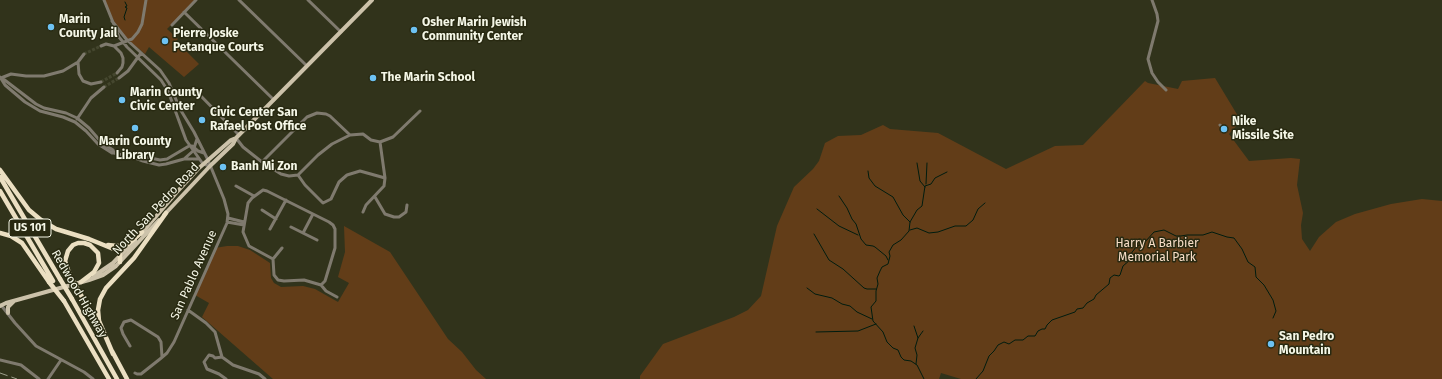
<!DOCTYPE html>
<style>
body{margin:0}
canvas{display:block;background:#31331b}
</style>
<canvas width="1442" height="379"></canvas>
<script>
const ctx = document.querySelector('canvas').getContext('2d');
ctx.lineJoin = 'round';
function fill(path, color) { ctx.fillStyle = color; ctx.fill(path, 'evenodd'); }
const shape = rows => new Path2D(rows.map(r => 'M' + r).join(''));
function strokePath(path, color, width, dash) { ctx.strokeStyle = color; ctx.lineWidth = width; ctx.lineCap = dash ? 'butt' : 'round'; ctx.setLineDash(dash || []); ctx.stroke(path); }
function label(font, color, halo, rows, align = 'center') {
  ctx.font = font + ' "Fira Sans",sans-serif'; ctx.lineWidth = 3; ctx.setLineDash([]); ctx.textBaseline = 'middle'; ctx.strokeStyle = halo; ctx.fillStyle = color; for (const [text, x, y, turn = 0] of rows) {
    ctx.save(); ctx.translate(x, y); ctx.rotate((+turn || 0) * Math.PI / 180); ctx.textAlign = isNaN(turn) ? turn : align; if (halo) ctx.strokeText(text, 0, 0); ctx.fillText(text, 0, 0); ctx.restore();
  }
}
fill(shape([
 [104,0,196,0,167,29,178,39,176,41,199,64,184,77,149,47,145,54,126,38,116,25],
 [1215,78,1241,121,1229,134,1249,161,1291,158,1300,159,1297,185,1303,213,1301,225,1302,239,1310,251,1319,237,1336,222,1355,214,1391,204,1422,199,1442,201,1442,379,961,379,941,373,939,379,640,379,640,376,663,344,734,317,748,310,761,296,777,226,794,187,813,169,819,161,825,143,838,136,861,135,883,125,890,129,938,133,1006,169,1055,146,1083,145,1145,81,1148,83,1178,89,1182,81],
 [344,226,390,252,448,339,462,352,476,370,486,379,273,379,202,317,209,303,195,295,215,248,227,246,238,246,250,250,270,263,271,278,274,283,281,287,303,286,315,289,338,302,349,283,338,277,345,252]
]), '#623d18');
strokePath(shape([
 [125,2,127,6,125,7,127,8,124,17,125,20],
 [917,163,920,181,925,187],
 [868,171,869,178,875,186,893,197,903,215,910,222],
 [926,184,927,163],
 [839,196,847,208,852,219,856,224,861,239,866,245,873,246,875,247,886,256,888,260],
 [817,209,839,226,858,235],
 [910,230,917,228,929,233,938,232,955,226,966,226,973,220,978,209,985,203],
 [814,234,829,260,843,269,864,288,867,289,876,289],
 [807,288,815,294,832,298,842,304,850,306,857,312,872,319],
 [914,326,918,338,915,348,917,355,916,364],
 [816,332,858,331,876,324],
 [918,338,923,331],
 [924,379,917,365,911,361,904,360,901,357,898,350,893,348,887,342,883,332,873,321,871,307,876,301,876,291,878,284,877,278,880,271,882,267,888,264,890,256,889,252,893,245,901,240,909,231,910,222,917,210,922,206,925,186,931,184,935,178,947,172],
 [976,379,983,371,989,356,994,351,998,345,1004,342,1009,344,1015,340,1023,340,1028,336,1035,336,1038,331,1042,329,1045,329,1047,325,1052,320,1075,312,1077,309,1083,308,1087,303,1094,299,1096,295,1109,284,1110,278,1114,275,1119,276,1120,275,1123,266,1130,260,1130,255,1136,247,1145,242,1154,232,1164,230,1176,236,1181,236,1187,235,1203,235,1212,232,1227,237,1234,238,1242,249,1248,262,1255,267,1256,277,1264,285,1273,300,1276,311,1273,318]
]), '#001c0f', 1);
strokePath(shape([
 [84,54,101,46],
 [101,82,117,73],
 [104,87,119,78]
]), '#45472f', 3, [3, 1.5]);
strokePath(shape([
 [104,0,119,37,127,47,161,80,168,91,186,140,203,164,210,166],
 [239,0,307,66],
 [308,0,341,32],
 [1152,0,1157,14,1158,21,1148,59,1152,73,1158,82,1166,90],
 [184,12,274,100],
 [112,21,127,40,160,70,169,83,180,109,194,132,208,160,224,199,228,214,227,223,174,342,167,353,160,359,141,374,137,374,135,373],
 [172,25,196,0],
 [101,46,106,44,114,46,121,53,123,58,123,63,122,67,117,73],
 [114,46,132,39,138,32,142,24,146,0],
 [78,62,79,74,83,81,91,84,101,82],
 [0,77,5,85,25,102,40,111,63,117,75,122,86,131,98,144,112,153,114,153,138,159,143,161,159,165,166,164,184,159,199,159],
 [1,78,11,74,26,76,44,76,63,71,78,62,84,54],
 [2,78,36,104,44,108,66,113,77,118,89,128,102,143,113,150,114,153],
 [119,78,128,71,141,53],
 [196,91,239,135],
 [77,119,91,98,104,87],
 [1220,125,1226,131],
 [236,138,243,147,262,162,281,174,289,176,298,175,318,155,332,144,350,135,363,134,371,140,380,142,393,137,420,111],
 [138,159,146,157,160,160,167,159,189,146,192,146,198,151,204,153],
 [184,159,193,151,197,139],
 [262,162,307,117,317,113,326,114,330,116,350,135],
 [298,175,305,185,323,203,331,199,339,182,347,175,360,171,385,178],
 [236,186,254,196],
 [263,190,267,191,329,222,333,225,335,229,335,248,325,281,321,285,304,280,284,281,278,280,274,275,273,259,249,246,243,232,248,203,252,198,263,190],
 [375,197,385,214,394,217,399,217,406,212,407,205],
 [262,210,276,219],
 [363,212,366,205,384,186,385,178,380,142],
 [228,218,244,222],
 [227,222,244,225],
 [291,227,317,240],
 [270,229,286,200],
 [303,233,313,214],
 [273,259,282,248],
 [321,285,326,291,337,297],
 [1,305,15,323,36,346,84,372,93,379],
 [188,310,206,323,215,332,222,357],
 [130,346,123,334,121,328,124,322,131,320,158,337,161,342,162,357],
 [0,360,21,365,39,379],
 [48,379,61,360],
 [226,379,219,374,207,369,204,362,209,355,213,356,215,358,222,357,233,365,259,374,265,379]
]), '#7f7a6e', 3);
strokePath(shape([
 [164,215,210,166,233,144,236,138,372,0],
 [141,234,176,193,199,168,231,140,236,138],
 [94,276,113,263,135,240],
 [0,306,6,303,89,280,103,275,116,266,159,220],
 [8,313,8,307,14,301]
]), '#ccc2aa', 4);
strokePath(shape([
 [0,170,29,210,41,220,56,229,89,239,116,250,120,255,120,262],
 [0,177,60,279],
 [0,191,53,281],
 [0,233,11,236,22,243,49,282],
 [108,245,118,246,128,244,142,232],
 [70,276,65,261,68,251,73,245,78,243,84,243,90,245,98,253,99,263,94,272,81,282],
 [81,295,98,327],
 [72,299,117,379],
 [64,301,109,379],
 [112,351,127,379],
 [113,354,99,321,98,310,100,299,106,288,134,258,166,213]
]), '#ebdfc2', 4.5);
strokePath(shape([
 [0,373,17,379]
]), '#9ea08c', 1, [8, 4]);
strokePath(shape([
 [70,276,81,295],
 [60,279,72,299],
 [49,282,64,301]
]), '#ebdfc2', 4.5);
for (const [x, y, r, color] of [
 [51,27,4,"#6dc2f3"],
 [414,30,4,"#6dc2f3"],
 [165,41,4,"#6dc2f3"],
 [373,78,4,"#6dc2f3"],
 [122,100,4,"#6dc2f3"],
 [202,120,4,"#6dc2f3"],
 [135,128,4,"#6dc2f3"],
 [1224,129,4,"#6dc2f3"],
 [223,167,4,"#6dc2f3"],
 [1271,344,4,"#6dc2f3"]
]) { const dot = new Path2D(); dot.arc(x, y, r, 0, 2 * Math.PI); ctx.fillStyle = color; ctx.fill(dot); strokePath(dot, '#282911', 1.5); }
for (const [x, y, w] of [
 [30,228,42]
]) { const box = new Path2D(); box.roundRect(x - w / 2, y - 9, w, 18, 3); ctx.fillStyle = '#282911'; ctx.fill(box); strokePath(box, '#f5f7e7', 1); }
label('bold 11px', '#f5f7e7', null, [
 ["US 101",30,228]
]);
label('bold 12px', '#f5f7e7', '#282911', [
 ["Marin",59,20],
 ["County Jail",59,34],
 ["Osher Marin Jewish",422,23],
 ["Community Center",422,37],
 ["Pierre Joske",173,34],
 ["Petanque Courts",173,48],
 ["The Marin School",381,78],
 ["Marin County",130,93],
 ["Civic Center",130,107],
 ["Civic Center San",210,113],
 ["Rafael Post Office",210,127],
 ["Nike",1232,122],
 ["Missile Site",1232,136],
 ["Marin County",135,142,"center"],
 ["Library",135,156,"center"],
 ["Banh Mi Zon",231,167],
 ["San Pedro",1279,337],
 ["Mountain",1279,351]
], 'left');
label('12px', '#f5f7e7', '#282911', [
 ["North San Pedro Road",156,209,-47],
 ["San Pablo Avenue",194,275,-66],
 ["Redwood Highway",79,294,60]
]);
label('12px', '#f8dec7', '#282911', [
 ["Harry A Barbier",1157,244],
 ["Memorial Park",1157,258]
]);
</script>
